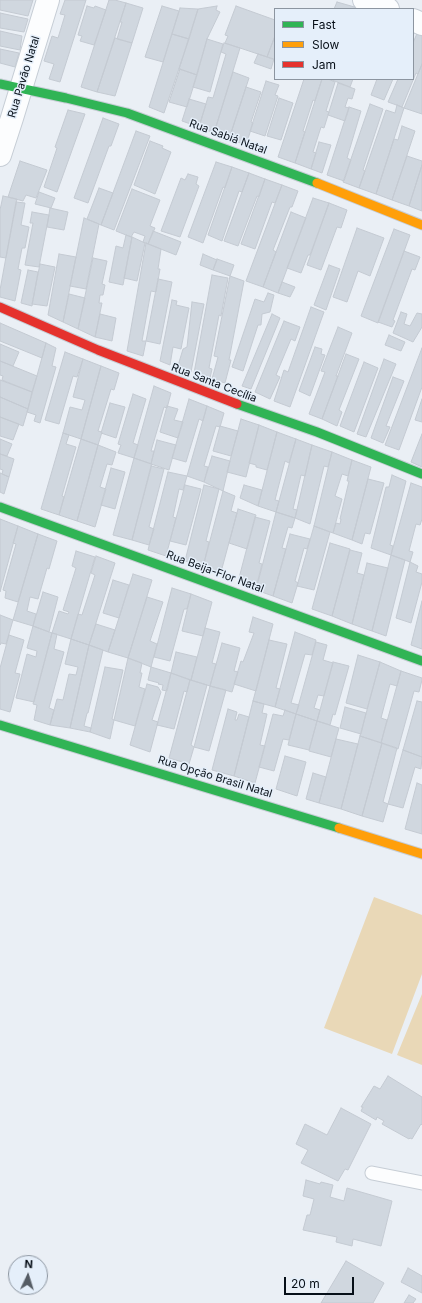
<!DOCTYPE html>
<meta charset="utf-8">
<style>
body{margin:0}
#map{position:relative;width:422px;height:1303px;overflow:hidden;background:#eaeff5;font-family:Inter,sans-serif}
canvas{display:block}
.legend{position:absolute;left:274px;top:8px;width:140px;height:72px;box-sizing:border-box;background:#e5effa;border:1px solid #8c95a0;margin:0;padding:5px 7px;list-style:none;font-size:12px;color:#070f18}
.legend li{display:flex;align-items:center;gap:8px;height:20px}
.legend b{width:20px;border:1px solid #8c95a0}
.north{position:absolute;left:8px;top:1255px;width:40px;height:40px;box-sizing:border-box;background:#e5effa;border:1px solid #8c95a0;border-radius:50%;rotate:4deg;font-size:11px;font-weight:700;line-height:16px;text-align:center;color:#070f18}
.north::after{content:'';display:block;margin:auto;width:14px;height:18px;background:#565d65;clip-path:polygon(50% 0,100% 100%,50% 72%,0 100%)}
.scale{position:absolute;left:284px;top:1277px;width:70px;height:18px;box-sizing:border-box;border:2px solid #070f18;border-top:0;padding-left:5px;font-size:12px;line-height:14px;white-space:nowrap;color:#070f18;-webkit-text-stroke:3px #e5effa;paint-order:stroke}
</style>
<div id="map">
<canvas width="422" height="1303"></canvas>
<ul class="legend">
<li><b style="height:5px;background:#30b455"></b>Fast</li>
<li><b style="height:5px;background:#ff9f0a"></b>Slow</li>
<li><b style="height:5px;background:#e5322d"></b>Jam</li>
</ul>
<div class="north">N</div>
<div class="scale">20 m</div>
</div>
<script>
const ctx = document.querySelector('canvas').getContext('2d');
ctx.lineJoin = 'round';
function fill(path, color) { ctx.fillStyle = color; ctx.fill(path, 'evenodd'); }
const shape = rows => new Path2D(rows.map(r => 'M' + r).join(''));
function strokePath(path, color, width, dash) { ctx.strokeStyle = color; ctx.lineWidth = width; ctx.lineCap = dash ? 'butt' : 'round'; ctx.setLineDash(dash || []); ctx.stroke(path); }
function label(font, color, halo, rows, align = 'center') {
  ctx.font = font + ' Inter,sans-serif'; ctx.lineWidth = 3; ctx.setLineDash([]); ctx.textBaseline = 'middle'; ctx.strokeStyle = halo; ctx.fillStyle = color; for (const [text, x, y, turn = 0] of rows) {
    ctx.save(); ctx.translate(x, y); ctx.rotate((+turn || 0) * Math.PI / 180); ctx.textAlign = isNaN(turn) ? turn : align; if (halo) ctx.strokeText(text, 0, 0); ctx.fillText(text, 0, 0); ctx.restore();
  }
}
fill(shape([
 [374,897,422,915,422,974,392,1054,324,1028],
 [422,994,422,1065,397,1055]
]), '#e9d8b7');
const building = shape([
 [0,0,33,0,28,16,0,10,0,0],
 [65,0,86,0,60,82,49,79,54,64,44,61,52,36,58,38,65,15,60,14,65,0],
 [109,0,115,0,126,3,97,92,81,87,109,0],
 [337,2,358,8,358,9,334,9,337,2],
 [126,3,143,8,132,43,117,39,122,22,120,22,126,3],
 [87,6,94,8,95,6,106,10,94,45,80,41,82,36,78,35,87,6],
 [162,6,179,11,163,62,145,57,162,6],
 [217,6,216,10,220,12,207,39,197,75,179,69,198,9,217,6],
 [236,6,275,20,275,36,267,57,225,43,228,36,225,35,236,6],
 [180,8,198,9,189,39,172,34,180,8],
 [0,13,28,19,24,32,0,28,0,13],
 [0,31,22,36,20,50,0,46,0,31],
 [418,31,422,33,422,64,418,74,416,73,402,107,388,102,398,79,413,79,413,43,418,31],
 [172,34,189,39,164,113,149,107,172,34],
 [275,36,275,60,267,57,275,36],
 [115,38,132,43,115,96,97,92,115,38],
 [207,39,223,44,210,92,193,87,207,39],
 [224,43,240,48,214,133,199,127,208,97,213,98,226,54,221,52,224,43],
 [0,49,19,53,15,67,0,63,0,49],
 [258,54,274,59,271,69,254,63,258,54],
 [422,64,422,114,404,108,422,64],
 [180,69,197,75,187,107,169,102,180,69],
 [233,72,249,78,229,139,214,133,233,72],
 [304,79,322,79,315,101,313,100,303,131,305,132,295,163,278,157,304,79],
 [322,79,328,79,335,82,326,111,329,112,324,128,321,127,313,152,316,153,311,169,295,163,322,79],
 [332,79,353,79,350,87,332,80,332,79],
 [377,79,393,79,384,100,371,95,377,79],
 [266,81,279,85,275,95,278,96,265,136,250,131,266,81],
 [338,83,355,89,352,99,348,98,345,107,349,108,345,121,328,115,338,83],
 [246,87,261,92,251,122,253,123,246,145,229,139,246,87],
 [279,98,293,103,281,140,267,136,279,98],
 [189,99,206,104,199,127,182,121,189,99],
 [370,104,383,109,363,170,365,171,359,188,343,182,370,104],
 [397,105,404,108,376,194,359,188,386,110,395,113,397,105],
 [349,107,361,111,347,158,351,160,344,181,327,175,349,107],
 [68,110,85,114,57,192,44,187,57,148,55,147,68,110],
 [103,118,119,124,111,146,109,146,88,203,74,198,103,118],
 [402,126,415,131,392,200,376,194,394,139,398,140,402,126],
 [136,131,150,136,114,230,101,225,136,131],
 [150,141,163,146,162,148,171,152,155,194,134,185,150,141],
 [319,142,331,145,322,173,311,169,319,142],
 [407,156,422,161,422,165,409,206,392,200,407,156],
 [20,161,47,170,36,198,26,195,23,201,8,197,20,161],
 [216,162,232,167,225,188,223,187,203,243,188,237,216,162],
 [422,165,422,211,409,206,422,165],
 [232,167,249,173,242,192,239,191,222,241,208,235,232,167],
 [249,173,265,179,259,197,257,196,238,246,224,241,249,173],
 [188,174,198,177,196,184,199,186,180,237,161,231,181,178,185,180,188,174],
 [265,179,282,185,275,203,272,202,255,249,241,244,265,179],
 [282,185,298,191,292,207,290,207,273,250,276,252,263,287,246,281,282,185],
 [99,188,113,193,101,225,87,219,99,188],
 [132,189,160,200,150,226,155,228,148,244,143,242,145,236,134,232,131,237,116,231,132,189],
 [39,192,55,198,51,208,35,204,39,192],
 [3,196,17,199,6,258,0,257,0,210,3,196],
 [313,198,329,203,310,255,308,255,301,273,287,268,313,198],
 [16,202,25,203,21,225,29,227,25,248,22,248,18,269,21,270,15,301,0,297,0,290,16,202],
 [329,203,347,210,341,228,337,227,321,270,307,265,329,203],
 [50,208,68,212,64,230,47,227,50,208],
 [32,212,49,215,39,267,25,265,33,223,30,223,32,212],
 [291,212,306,218,278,293,263,287,291,212],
 [84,218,99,224,86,289,70,286,84,218],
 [357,228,384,238,370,276,358,271,347,302,333,297,357,228],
 [394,229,410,235,378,323,361,316,394,229],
 [153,231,181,242,176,255,148,244,153,231],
 [126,235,132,237,123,285,109,282,116,246,123,248,126,235],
 [132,237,145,243,137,281,124,278,132,237],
 [146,243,161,249,158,269,160,269,156,292,151,291,142,341,146,341,143,356,127,351,146,243],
 [404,251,420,257,415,270,412,269,393,320,395,321,392,327,378,322,404,251],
 [59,254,76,257,63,322,48,315,59,254],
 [203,254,217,260,213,270,200,265,203,254],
 [93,258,107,261,102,284,105,285,103,295,100,295,99,303,102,303,95,337,78,329,93,258],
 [217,259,234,265,230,276,213,270,217,259],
 [40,264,55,267,47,306,32,304,40,264],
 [329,265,340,269,326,310,314,305,329,265],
 [28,270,38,272,32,306,21,303,28,270],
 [212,275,228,278,221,316,219,315,209,368,212,369,210,378,194,373,212,275],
 [230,276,244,281,229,360,231,360,225,383,212,379,218,357,214,356,230,276],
 [158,279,172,282,160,344,146,341,158,279],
 [282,282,295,287,290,297,278,293,282,282],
 [268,293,274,295,270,312,262,314,261,325,258,325,243,371,232,367,255,299,264,302,268,293],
 [69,294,85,298,78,329,63,322,69,294],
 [172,300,177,301,176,305,189,308,181,349,173,347,170,365,160,361,172,300],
 [192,302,204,304,191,372,177,369,183,349,187,347,192,302],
 [311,307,324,312,290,407,274,401,284,370,288,372,311,307],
 [401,312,407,314,404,324,410,326,417,313,422,314,422,327,413,342,393,333,401,312],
 [100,314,116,318,112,341,95,337,100,314],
 [272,314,280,318,251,389,242,386,272,314],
 [284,321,300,327,295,341,291,339,276,375,280,377,270,399,255,392,284,321],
 [0,323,46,343,42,358,0,341,0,323],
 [338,327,352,333,336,376,338,376,322,419,309,414,325,372,321,371,338,327],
 [389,335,405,342,401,351,385,345,389,335],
 [46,343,56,348,52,366,56,367,40,423,34,421,36,415,27,412,46,343],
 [0,344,19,352,13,366,0,361,0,344],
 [315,347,322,349,321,354,325,355,310,396,299,391,315,347],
 [422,348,422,387,399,450,385,445,422,348],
 [65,352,83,359,77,377,73,376,59,424,45,420,65,352],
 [346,354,359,359,339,410,342,412,337,426,322,419,346,354],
 [83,359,101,366,81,439,63,433,70,407,82,410,85,400,73,397,83,359],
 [384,359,396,364,366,437,357,434,384,359],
 [0,361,37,376,32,392,2,380,3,376,0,375,0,361],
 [364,362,378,368,354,432,340,426,364,362],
 [101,366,119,373,114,390,111,389,98,431,102,432,98,445,81,439,101,366],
 [393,377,404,381,386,426,390,427,383,443,371,438,393,377],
 [0,380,32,392,28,409,0,397,0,380],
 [154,386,171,393,167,408,164,407,151,451,154,451,151,464,134,458,154,386],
 [133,394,146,399,133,443,138,445,134,458,118,453,121,445,118,444,133,394],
 [0,397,28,409,23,426,0,417,0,397],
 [189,399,207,406,203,421,199,419,186,462,172,458,189,399],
 [422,399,422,422,415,420,422,399],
 [110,403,125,407,116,438,101,433,110,403],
 [167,406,178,409,174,420,183,422,178,438,160,432,167,406],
 [207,406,224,413,220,427,216,426,204,466,208,467,204,482,187,476,207,406],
 [0,417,19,424,13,440,0,436,0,417],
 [241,419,259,425,246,477,227,472,241,419],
 [259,425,277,432,267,470,256,467,256,465,249,463,259,425],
 [220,426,238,431,231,456,213,451,220,426],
 [277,432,296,439,289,463,285,461,275,500,279,501,276,512,258,506,277,432],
 [63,433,69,435,66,444,76,447,62,496,64,497,59,515,41,509,63,433],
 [422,434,422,467,411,462,422,434],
 [0,439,12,444,7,456,0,454,0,439],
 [81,439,98,445,77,521,59,515,81,439],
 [296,439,312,445,305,476,301,475,293,509,297,510,295,518,276,512,296,439],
 [157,440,176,445,169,470,151,464,157,440],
 [98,445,116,452,112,465,107,464,100,487,106,489,95,527,77,521,98,445],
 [312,445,332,452,328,467,324,466,310,524,295,518,312,445],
 [332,452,352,460,348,476,342,474,335,496,342,499,333,533,314,526,332,452],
 [0,454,14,459,9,477,2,474,3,470,0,469,0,454],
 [212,456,230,461,223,491,204,482,212,456],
 [134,458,152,464,132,540,113,535,134,458],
 [352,460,371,467,352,540,333,533,336,523,340,524,341,519,340,519,349,481,347,481,352,460],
 [151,466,164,469,149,527,154,529,149,545,132,540,151,466],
 [111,468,125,472,115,509,101,505,111,468],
 [168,472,187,476,183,490,179,489,173,517,176,518,166,556,148,550,168,472],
 [0,473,9,477,4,494,0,492,0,473],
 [392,475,406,481,390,545,393,546,391,555,371,548,386,487,389,487,392,475],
 [368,479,384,483,370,534,365,533,362,544,352,540,368,479],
 [411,483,422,487,422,519,420,525,416,524,409,551,413,552,410,562,391,555,411,483],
 [185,485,201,489,186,545,170,541,185,485],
 [204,485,219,489,206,541,209,542,203,567,185,561,204,485],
 [244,485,262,490,258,506,240,498,244,485],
 [223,491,235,496,231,511,237,513,221,572,203,567,223,491],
 [238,509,256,515,247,549,229,543,238,509],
 [276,512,295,518,292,528,288,527,282,548,286,549,273,596,256,590,276,512],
 [255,517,270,521,259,563,262,564,257,584,239,578,255,517],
 [0,519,18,526,0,592,0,519],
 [18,526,38,534,18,602,5,598,6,591,3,590,16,544,13,543,18,526],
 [314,526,330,532,314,590,297,586,314,526],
 [38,534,57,541,49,569,47,568,38,599,30,597,27,611,36,614,33,626,13,620,38,534],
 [290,534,310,539,307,549,304,548,295,581,298,583,292,603,273,596,290,534],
 [330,543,350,549,332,616,312,609,330,543],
 [350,550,362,553,357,573,364,575,352,624,332,616,350,550],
 [76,551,95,557,71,639,52,633,59,611,68,614,69,612,63,610,76,568,72,566,76,551],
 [391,555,405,560,386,636,372,631,391,555],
 [96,556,115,563,89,645,71,639,78,614,82,615,95,575,91,573,96,556],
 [410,562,418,566,416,572,422,574,422,582,411,623,396,618,410,562],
 [367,563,388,568,372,631,352,624,367,563],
 [133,574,152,580,128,658,108,652,133,574],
 [113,580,129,585,119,618,103,613,113,580],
 [172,588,191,594,187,609,184,609,170,661,154,657,172,588],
 [43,592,58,597,49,632,33,626,43,592],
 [191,594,212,602,203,636,182,631,191,594],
 [147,597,163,602,150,641,157,644,151,667,128,658,147,597],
 [422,601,422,649,411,645,422,601],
 [0,615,13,620,6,644,1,643,0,645,0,615],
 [253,617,273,624,256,691,234,684,241,661,243,662,254,633,249,632,253,617],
 [96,624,115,630,108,652,89,645,96,624],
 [33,626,52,633,34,702,16,698,27,654,36,657,37,651,27,648,33,626],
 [205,628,220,632,212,663,216,664,210,686,191,680,205,628],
 [295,632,316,640,312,655,305,654,291,703,299,705,296,714,275,707,295,632],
 [52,633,57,634,54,649,64,652,49,708,54,710,50,725,34,720,37,705,33,704,52,633],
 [9,635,24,640,15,673,20,674,10,712,0,709,0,668,9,635],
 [71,639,89,645,70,728,50,725,57,699,63,700,69,674,76,675,78,667,65,664,71,639],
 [269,640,287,644,276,688,280,689,275,707,253,701,269,640],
 [316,642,327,645,323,660,333,663,324,696,318,695,314,708,320,710,317,721,296,714,316,642],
 [222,643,240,648,234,671,238,672,232,692,210,686,222,643],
 [89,645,103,650,88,713,87,713,84,726,91,728,90,732,70,728,89,645],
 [176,652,197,657,191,680,171,673,176,652],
 [358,655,380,662,367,709,346,703,358,655],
 [128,658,142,663,140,673,142,673,139,687,145,689,135,726,114,720,128,658],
 [333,662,349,666,335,715,333,714,330,725,317,721,333,662],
 [380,662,401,671,397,686,390,684,381,718,387,720,381,743,360,736,380,662],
 [105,667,123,670,112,719,114,720,110,739,90,732,105,667],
 [151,667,171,673,167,691,162,690,163,685,158,684,159,683,148,680,151,667],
 [401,671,422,678,422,680,419,692,414,691,398,749,381,743,401,671],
 [171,673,190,680,187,692,184,691,174,729,157,725,171,673],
 [190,680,207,685,191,745,194,747,189,764,169,758,190,680],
 [147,684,158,687,161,692,152,720,158,722,150,752,130,745,147,684],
 [210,686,226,690,209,751,194,747,210,686],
 [253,701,264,704,262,713,267,714,260,745,265,746,255,783,234,776,253,701],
 [417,701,422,702,422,757,403,750,417,701],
 [345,707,366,713,361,734,340,728,345,707],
 [228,709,237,712,235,720,237,720,239,714,249,717,234,776,212,770,228,709],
 [285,710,296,714,289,740,283,739,274,771,259,767,273,714,283,716,285,710],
 [296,714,317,721,309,750,288,745,296,714],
 [317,721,339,728,331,757,309,751,317,721],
 [360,736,382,743,362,816,341,809,360,736],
 [336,739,358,744,341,809,319,803,336,739],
 [382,743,397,748,383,802,388,804,383,822,362,816,382,743],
 [403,750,422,757,421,769,415,767,403,808,388,804,403,750],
 [285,756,306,762,297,796,276,789,285,756],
 [313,773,326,777,319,803,306,799,313,773],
 [417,783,422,785,422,834,405,829,417,783],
 [388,1076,422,1097,422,1125,421,1124,412,1139,410,1138,409,1139,382,1124,384,1121,377,1117,376,1120,361,1111,363,1107,361,1107,374,1086,380,1089,388,1076],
 [341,1108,371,1124,348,1170,345,1169,338,1181,301,1163,308,1150,296,1144,305,1124,327,1135,341,1108],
 [306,1180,320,1184,321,1182,333,1185,330,1197,344,1201,347,1188,392,1201,381,1246,353,1239,352,1246,336,1242,337,1237,303,1230,307,1215,310,1215,314,1199,303,1196,306,1180],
 [346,1261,384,1283,373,1303,321,1303,346,1261],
 [408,1268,422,1276,422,1293,401,1282,408,1268],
 [409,1295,416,1299,413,1303,404,1303,409,1295]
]);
fill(building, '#d0d7df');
strokePath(building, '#c4cad2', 1);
const lane = shape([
 [372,1173,422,1183]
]);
const street = shape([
 [364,0,388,9],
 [413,20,422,24],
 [0,155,12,118,48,0]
]);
const fast = shape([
 [0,84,66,98,127,113,317,183],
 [237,404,317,432,422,474],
 [0,507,422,661],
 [0,725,339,828]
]);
const slow = shape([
 [317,183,422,225],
 [339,828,422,854]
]);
const jam = shape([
 [0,307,98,350,237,404]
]);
strokePath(lane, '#c6cdd5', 15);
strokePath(street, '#c6cdd5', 24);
strokePath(fast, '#c6cdd5', 11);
strokePath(slow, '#c6cdd5', 11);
strokePath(jam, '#c6cdd5', 11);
strokePath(lane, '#fcfdfe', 13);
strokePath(street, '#fcfdfe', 22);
strokePath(fast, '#30b455', 9);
strokePath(slow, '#ff9f0a', 9);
strokePath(jam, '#e5322d', 9);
label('11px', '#070f18', '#e5effa', [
 ["Rua Pavão Natal",24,77,-73],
 ["Rua Sabiá Natal",228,137,20],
 ["Rua Santa Cecília",214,383,21],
 ["Rua Beija-Flor Natal",215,572,20],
 ["Rua Opção Brasil Natal",215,777,17]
]);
</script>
